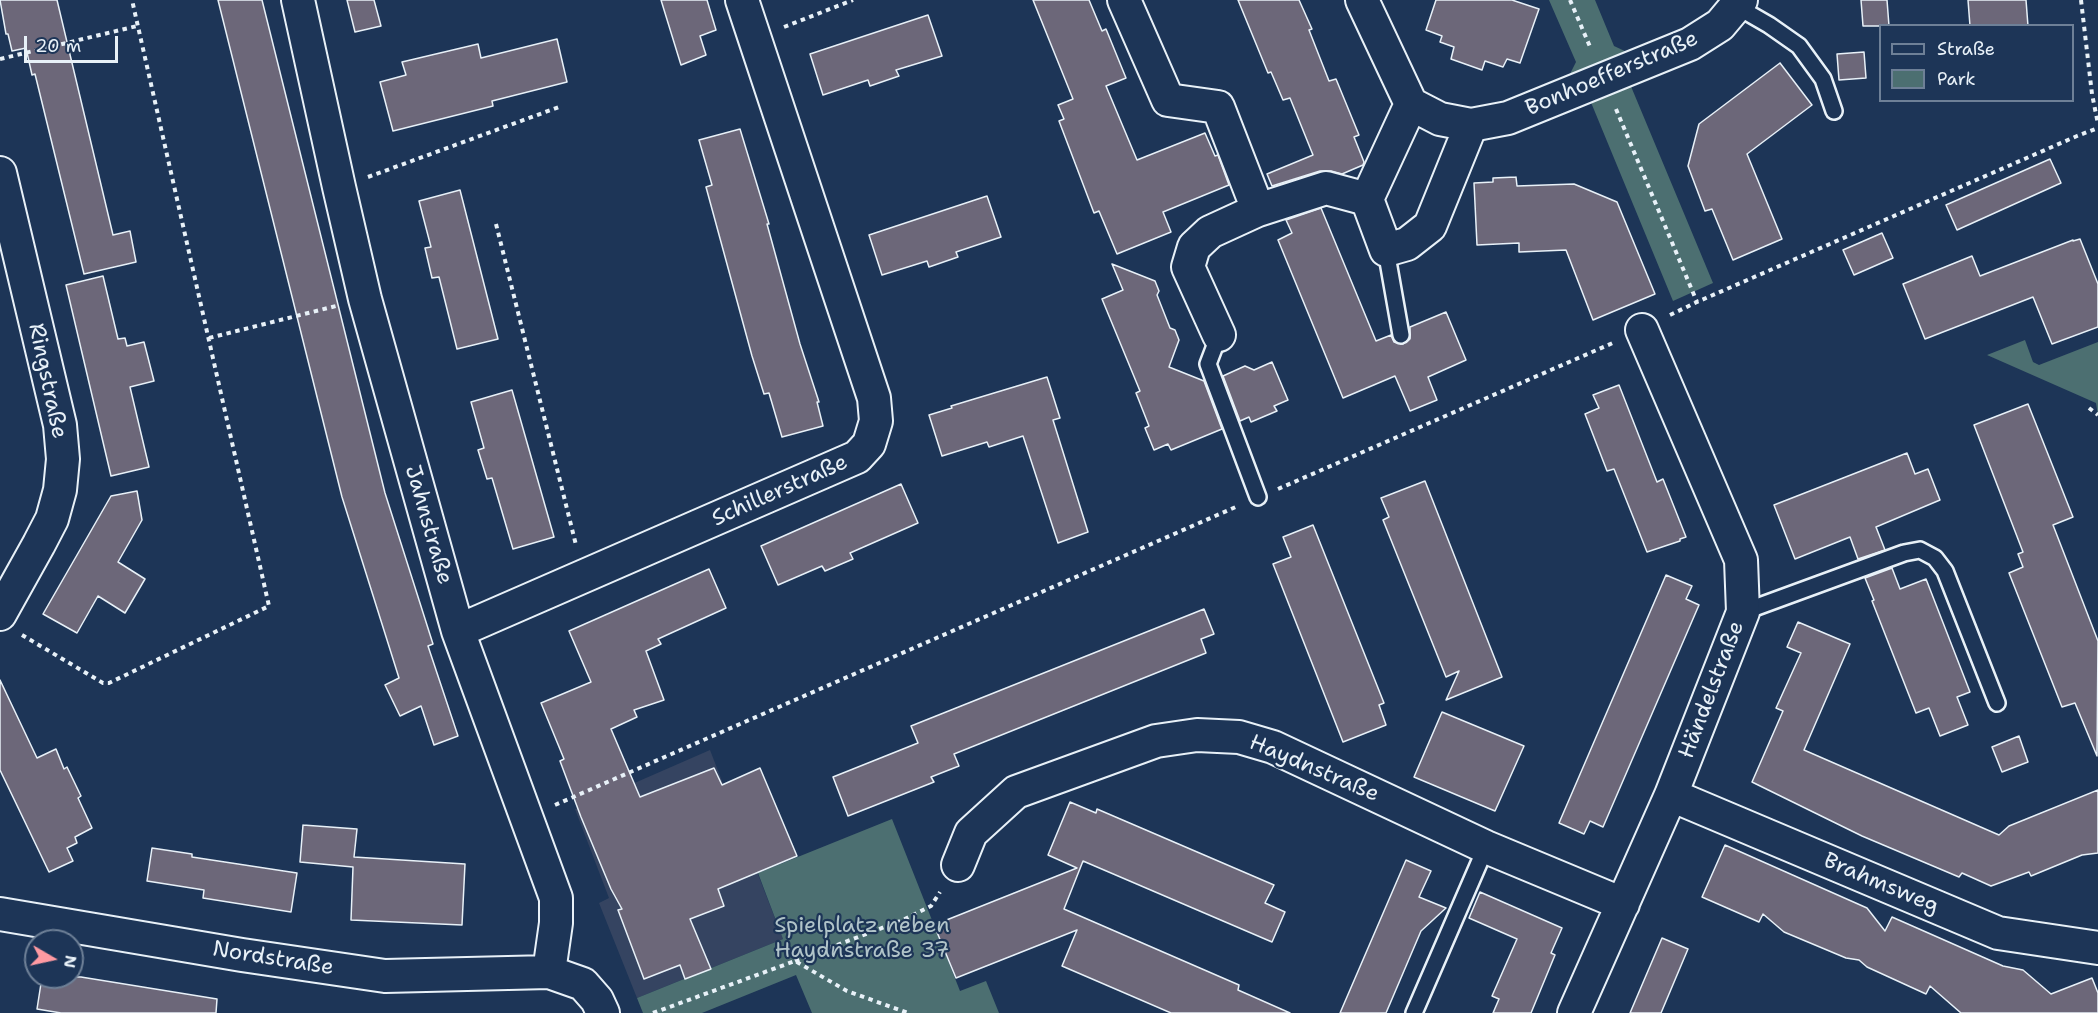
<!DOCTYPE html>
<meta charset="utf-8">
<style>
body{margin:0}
#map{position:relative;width:2098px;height:1013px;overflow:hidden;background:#1d3557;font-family:"Shantell Sans",sans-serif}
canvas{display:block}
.legend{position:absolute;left:1879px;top:24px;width:195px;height:78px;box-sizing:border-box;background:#1d3557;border:2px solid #6e8097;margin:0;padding:8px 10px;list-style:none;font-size:18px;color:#e8f1f8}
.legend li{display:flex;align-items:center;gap:12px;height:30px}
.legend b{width:30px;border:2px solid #6e8097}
.north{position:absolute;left:24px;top:929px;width:60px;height:60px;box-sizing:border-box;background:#1d3557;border:2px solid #6e8097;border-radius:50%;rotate:99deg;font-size:16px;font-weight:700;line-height:24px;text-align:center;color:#e8f1f8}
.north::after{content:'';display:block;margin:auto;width:21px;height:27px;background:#ff9aa2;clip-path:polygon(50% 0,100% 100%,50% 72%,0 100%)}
.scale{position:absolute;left:24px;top:36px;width:94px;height:27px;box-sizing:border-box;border:3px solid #e8f1f8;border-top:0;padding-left:8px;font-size:18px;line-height:21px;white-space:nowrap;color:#e8f1f8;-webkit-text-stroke:4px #1d3557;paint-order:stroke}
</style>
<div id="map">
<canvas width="2098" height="1013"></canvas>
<ul class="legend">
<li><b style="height:8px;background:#1d3557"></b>Straße</li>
<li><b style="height:16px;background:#4c6f71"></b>Park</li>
</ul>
<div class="north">N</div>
<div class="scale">20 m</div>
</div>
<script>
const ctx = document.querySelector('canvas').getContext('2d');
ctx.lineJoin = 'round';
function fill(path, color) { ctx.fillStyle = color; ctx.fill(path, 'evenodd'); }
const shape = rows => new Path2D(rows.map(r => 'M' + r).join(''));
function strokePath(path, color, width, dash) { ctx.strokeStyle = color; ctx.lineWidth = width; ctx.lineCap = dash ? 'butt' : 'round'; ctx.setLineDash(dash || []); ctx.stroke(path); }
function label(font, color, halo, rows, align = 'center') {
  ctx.font = font + ' "Shantell Sans",sans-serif'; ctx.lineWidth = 4.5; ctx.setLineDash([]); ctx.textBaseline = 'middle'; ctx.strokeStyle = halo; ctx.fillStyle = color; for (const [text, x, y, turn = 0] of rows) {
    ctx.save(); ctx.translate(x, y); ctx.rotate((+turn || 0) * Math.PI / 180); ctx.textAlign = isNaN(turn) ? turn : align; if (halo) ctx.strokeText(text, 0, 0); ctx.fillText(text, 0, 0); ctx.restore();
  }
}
fill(shape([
 [710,750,783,939,637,998,599,903,609,898,575,809]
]), '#354461');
fill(shape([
 [1549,0,1595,0,1614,46,1629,53,1568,78,1576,62],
 [1630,84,1713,283,1673,301,1590,100],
 [2025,340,2033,362,2039,365,2098,342,2098,416,2096,403,1987,355],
 [892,819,960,991,986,981,999,1013,812,1013,796,975,702,1013,643,1013,637,998,783,939,758,873]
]), '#4c6f71');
const building = shape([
 [0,0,57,0,113,235,130,231,136,262,84,274,35,74,32,75,26,48,12,51,8,34,6,34,0,0],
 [218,0,262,0,385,493,433,644,428,646,458,736,434,745,421,706,400,716,385,685,399,678,342,497,218,0],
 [347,0,374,0,381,26,355,32,347,0],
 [661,0,707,0,716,30,700,36,706,55,681,65,661,0],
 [1033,0,1089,0,1102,31,1106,29,1126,78,1106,86,1137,160,1205,133,1215,156,1218,155,1229,185,1163,212,1171,232,1117,254,1099,211,1094,213,1059,121,1064,119,1058,105,1073,99,1033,0],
 [1238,0,1299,0,1312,29,1309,30,1329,81,1336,79,1359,135,1354,137,1364,162,1363,165,1342,174,1331,171,1320,171,1272,186,1267,174,1313,155,1290,98,1283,100,1271,72,1268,73,1238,0],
 [1436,0,1512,0,1539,9,1520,63,1507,59,1503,67,1485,61,1482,70,1451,59,1454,47,1440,42,1442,36,1426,30,1436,0],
 [1861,0,1887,0,1889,26,1863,26,1861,0],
 [1968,0,2026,0,2028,26,1970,26,1968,0],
 [928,15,942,56,896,70,899,76,870,86,868,80,823,95,810,54,928,15],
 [557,39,567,82,492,101,493,106,393,131,380,82,406,75,402,62,478,44,481,58,557,39],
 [1864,52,1866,78,1839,80,1837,54,1864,52],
 [1780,63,1812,105,1747,154,1782,239,1733,260,1712,209,1705,211,1688,166,1699,124,1780,63],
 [740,129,769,224,767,224,800,344,819,402,817,402,823,426,782,437,769,393,764,394,752,356,706,187,712,185,699,140,740,129],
 [2050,159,2061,183,1957,230,1946,205,2050,159],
 [1516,177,1517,186,1574,184,1617,202,1655,294,1593,320,1566,250,1519,252,1519,243,1477,245,1474,183,1493,182,1493,178,1516,177],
 [460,190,498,339,457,349,439,277,432,278,425,248,431,247,419,201,460,190],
 [987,196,1001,237,956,252,958,257,929,267,927,261,882,275,869,235,987,196],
 [1321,208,1376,341,1391,335,1394,342,1403,344,1410,339,1410,327,1446,312,1466,360,1428,377,1437,400,1410,411,1395,376,1343,398,1278,240,1292,233,1286,220,1321,208],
 [1882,233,1893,258,1854,275,1843,250,1882,233],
 [2080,239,2098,284,2098,327,2052,344,2033,297,1925,339,1903,284,1972,256,1980,276,2073,240,2073,241,2080,239],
 [1112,264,1155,281,1159,291,1157,295,1170,328,1175,330,1179,340,1169,367,1204,381,1222,429,1171,450,1168,444,1154,450,1145,428,1149,426,1136,393,1140,391,1102,299,1123,290,1112,264],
 [103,276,118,339,125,338,127,346,144,342,154,381,130,387,149,467,111,476,66,285,103,276],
 [1272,362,1288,400,1274,406,1277,411,1251,422,1249,417,1240,421,1223,376,1245,366,1254,370,1272,362],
 [1047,377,1060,418,1053,420,1088,532,1058,543,1023,436,989,447,987,442,942,456,929,415,952,408,951,406,1047,377],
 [1619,385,1657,482,1663,479,1686,537,1680,539,1680,541,1647,552,1614,469,1607,471,1585,414,1599,408,1593,395,1619,385],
 [512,390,554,537,513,549,492,478,487,479,478,450,484,448,471,402,512,390],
 [2028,404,2073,517,2053,525,2098,641,2097,756,2075,703,2062,707,2009,573,2023,567,2018,554,2023,552,1974,425,2028,404],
 [1907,453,1915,474,1928,469,1940,500,1876,527,1885,550,1858,559,1850,537,1795,559,1774,505,1907,453],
 [1425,481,1502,677,1446,700,1459,671,1446,677,1383,520,1389,517,1381,498,1425,481],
 [901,484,918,523,850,553,853,559,825,571,822,566,778,585,761,546,901,484],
 [137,491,142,520,118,562,145,579,125,613,98,596,77,633,43,614,111,496,137,491],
 [1313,525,1384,703,1379,705,1386,725,1343,742,1273,564,1291,557,1283,537,1313,525],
 [1892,568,1900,589,1926,579,1970,692,1957,697,1968,725,1940,736,1929,708,1916,713,1872,601,1874,600,1865,578,1892,568],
 [709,569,726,608,658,639,661,644,646,651,664,700,634,710,637,717,611,729,640,797,714,768,722,785,760,768,797,856,718,889,724,906,690,919,711,969,685,979,680,965,644,979,618,910,622,909,611,889,581,817,560,761,564,759,541,703,591,682,569,631,709,569],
 [1666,575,1692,586,1686,599,1699,605,1603,827,1590,821,1584,834,1559,823,1666,575],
 [1204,609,1214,634,1201,639,1206,653,954,754,959,766,931,777,934,782,848,816,833,777,918,743,911,726,1204,609],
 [1798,622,1850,644,1804,750,1999,835,2009,826,2098,790,2098,853,2082,855,2031,876,2029,872,1991,886,1962,873,1959,877,1862,836,1752,782,1783,711,1776,708,1801,653,1787,647,1798,622],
 [0,680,37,758,56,749,64,769,67,767,81,796,78,798,92,828,75,837,77,843,67,848,73,861,49,872,0,770,0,680],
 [1442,712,1524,746,1495,811,1414,777,1442,712],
 [2019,736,2028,762,2002,772,1992,747,2019,736],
 [1070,802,1096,813,1097,809,1274,885,1265,903,1285,912,1272,942,1083,861,1064,909,1239,985,1238,990,1290,1013,1171,1013,1062,966,1077,930,956,978,934,925,1077,868,1048,855,1070,802],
 [303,825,357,829,354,857,465,864,462,925,351,920,353,867,300,862,303,825],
 [1725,845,1867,908,1885,931,1892,917,2003,966,2023,970,2051,994,2092,978,2098,993,2098,1013,1961,1013,1930,986,1926,994,1867,967,1859,960,1846,958,1784,932,1763,914,1759,922,1702,897,1725,845],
 [152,848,192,854,192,857,297,873,291,912,203,898,204,890,147,881,152,848],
 [1406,860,1431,871,1419,897,1446,908,1421,931,1386,1013,1340,1013,1406,860],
 [1480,892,1562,928,1551,953,1555,955,1531,1013,1493,1013,1499,999,1492,996,1517,939,1469,918,1480,892],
 [1662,938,1688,949,1661,1013,1630,1013,1662,938],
 [42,977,81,977,217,999,216,1013,61,1013,37,1009,42,977]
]);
fill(building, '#6c6779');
strokePath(building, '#e8f1f8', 1.5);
const service = shape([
 [1736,6,1769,25,1799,46,1823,79,1834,111],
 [1386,250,1401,335],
 [1219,335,1208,364,1258,497],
 [1743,612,1904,553,1920,550,1935,558,1945,571,1997,703],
 [1414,1013,1486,847]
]);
const minor = shape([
 [298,0,339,187,365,299,458,631,556,898,556,923,549,972],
 [1124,0,1168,100,1218,107,1258,210],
 [1362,0,1411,104],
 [1411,104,1440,119,1471,125,1430,226,1407,244,1386,250,1367,199,1411,104],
 [1471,125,1508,118,1690,44,1720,25,1741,0],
 [0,173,60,425,63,459,60,490,52,519,39,544,0,614],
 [1219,335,1188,267,1194,247,1210,232,1258,210,1326,188,1367,199],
 [458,631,857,457,869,444,876,421,874,398,742,0],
 [1671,795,1998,933,2098,948],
 [958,865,971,833,1016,792,1156,741,1197,735,1239,737,1273,747,1486,847,1623,904],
 [0,914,242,955,385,976,549,972,583,984,597,1000,603,1013],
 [1574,1013,1671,795,1743,612,1741,560,1642,330]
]);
strokePath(service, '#e8f1f8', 20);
strokePath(minor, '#e8f1f8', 36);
strokePath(shape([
 [1570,0,1591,49],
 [2081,0,2092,94,2098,124],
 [784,27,853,0],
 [0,59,137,26],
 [1616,109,1697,302],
 [368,177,559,107],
 [496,224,576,545],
 [1670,315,1697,302,2077,136,2098,128],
 [209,338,336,306],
 [2089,408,2098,415],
 [1278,489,1615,342],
 [22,635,103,683,109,683,269,606,132,0],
 [555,805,1238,506],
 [795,961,903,920,931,906,940,892],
 [653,1013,795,961,847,991,908,1013]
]), '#e8f1f8', 4, [4.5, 4.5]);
strokePath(service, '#1d3557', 15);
strokePath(minor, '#1d3557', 32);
label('22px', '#e8f1f8', '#1d3557', [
 ["Bonhoefferstraße",1612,74,-23],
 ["Ringstraße",47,381,78],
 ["Schillerstraße",780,491,-24],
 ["Jahnstraße",428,525,74],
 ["Händelstraße",1712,690,-69],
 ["Haydnstraße",1314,769,23],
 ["Brahmsweg",1881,884,23],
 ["Nordstraße",273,959,9]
]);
label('22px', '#b1c4c9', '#1d3557', [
 ["Spielplatz neben",862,926],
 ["Haydnstraße 37",862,951]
]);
</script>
